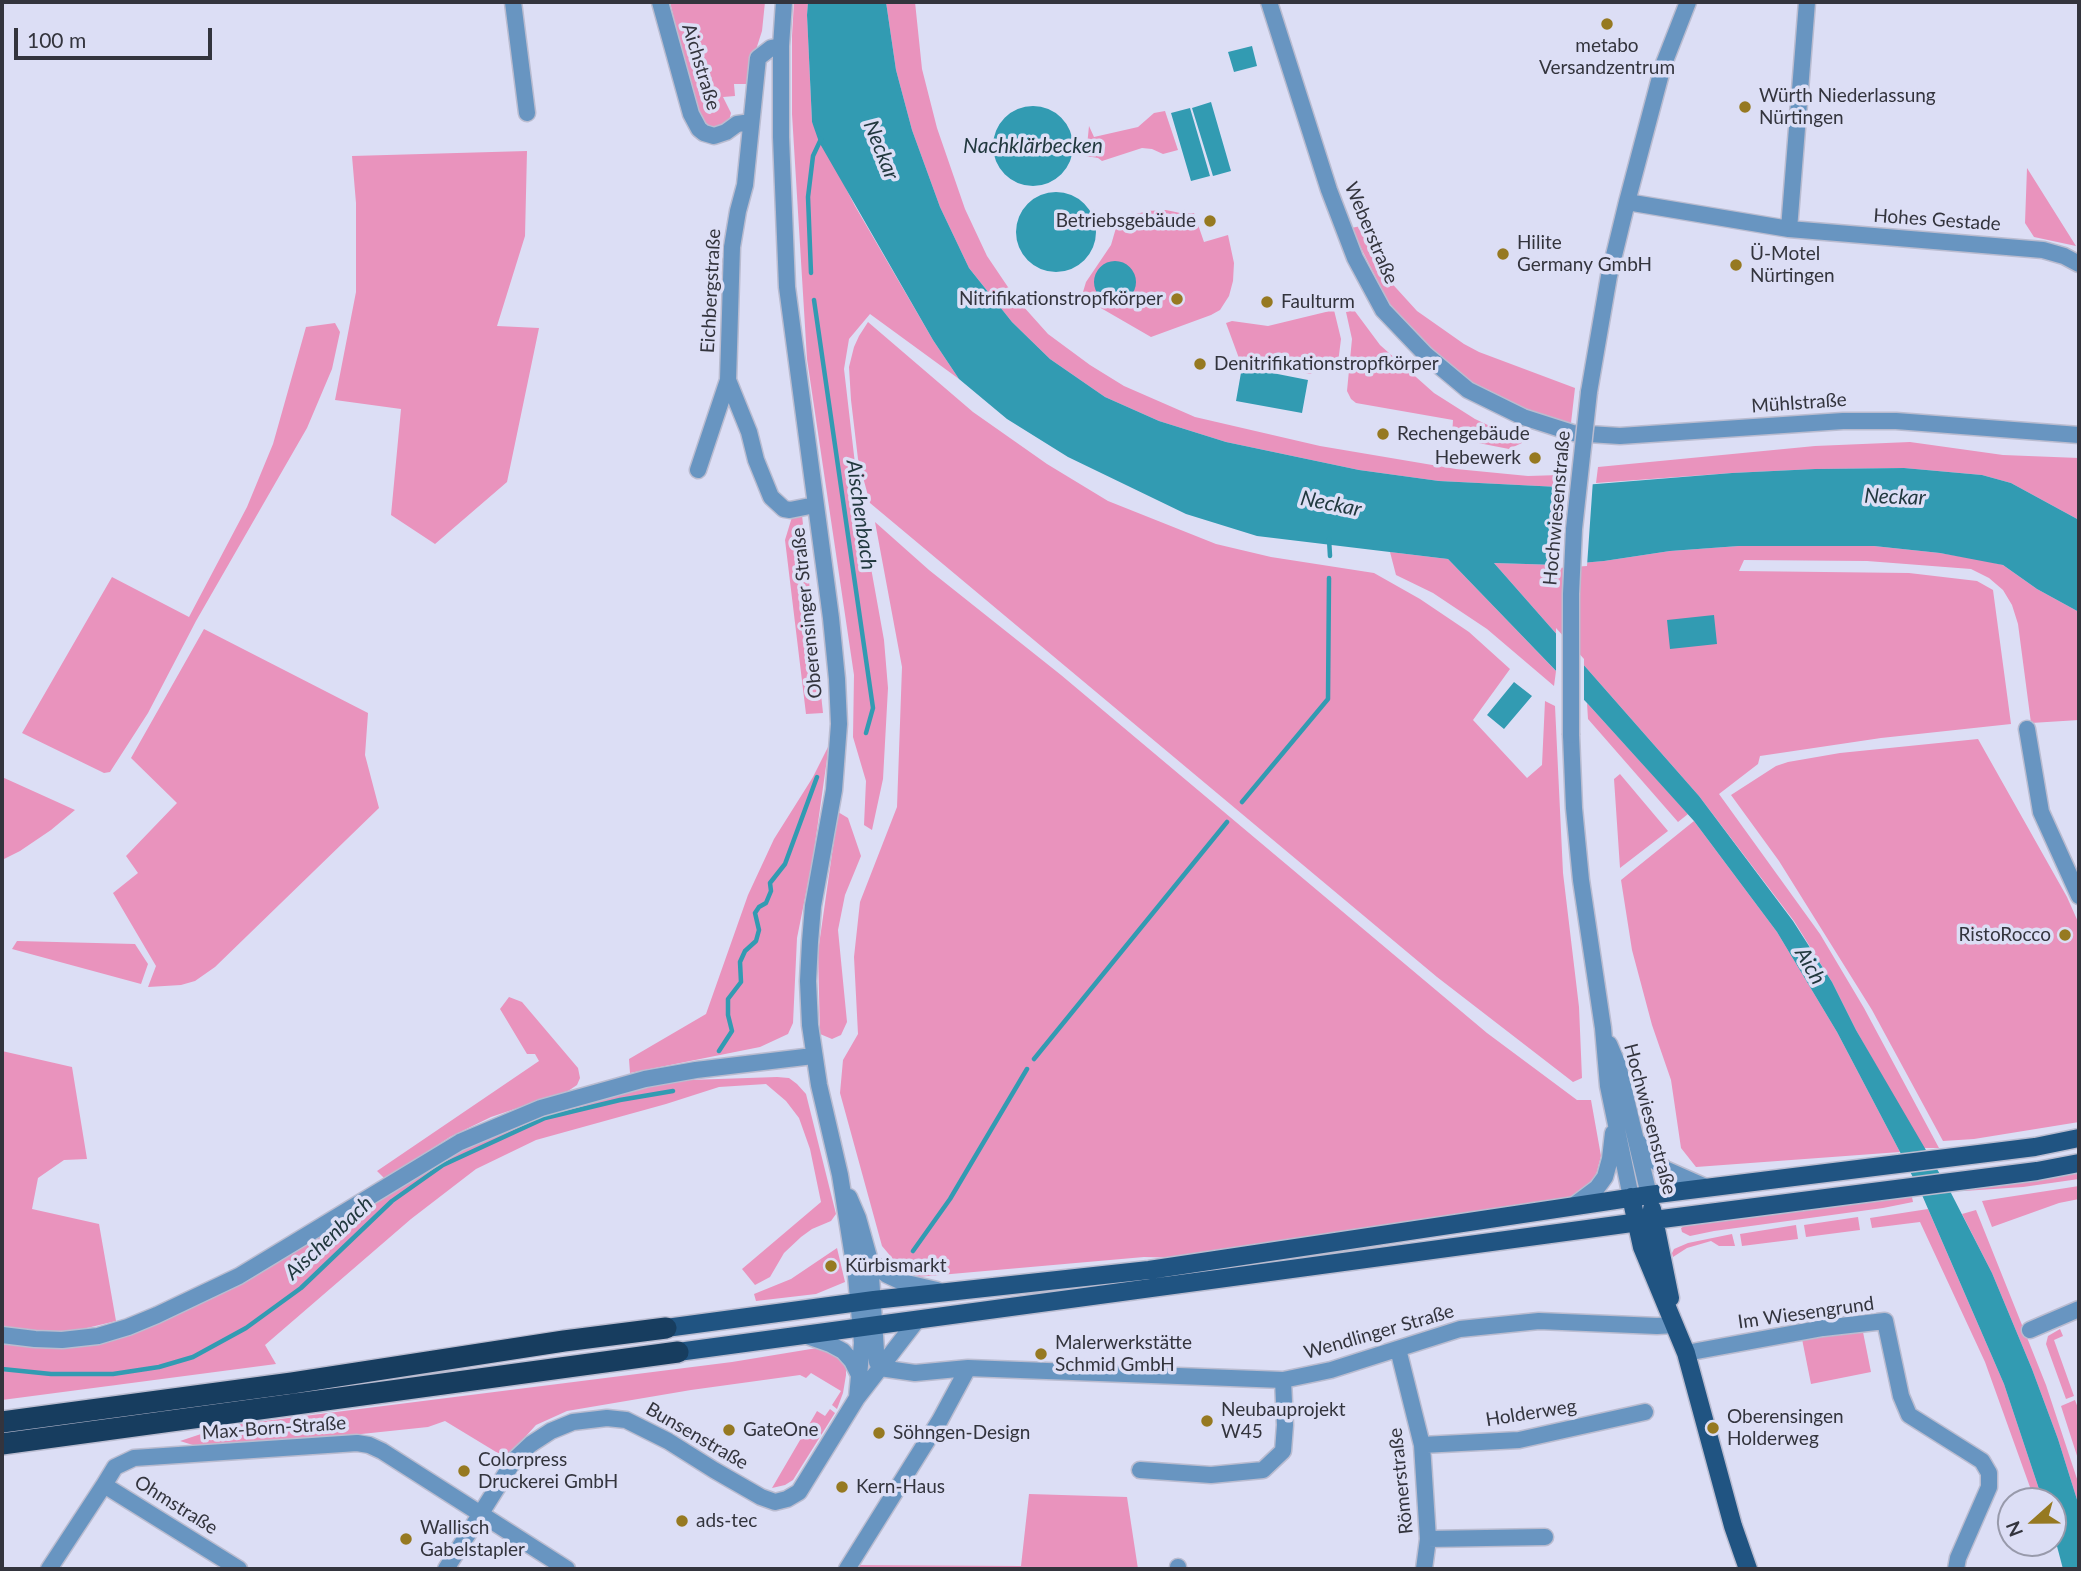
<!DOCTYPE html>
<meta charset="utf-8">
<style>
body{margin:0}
#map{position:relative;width:2081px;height:1571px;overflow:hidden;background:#dcdef5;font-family:Lato,sans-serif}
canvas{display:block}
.frame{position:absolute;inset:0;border:4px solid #33343d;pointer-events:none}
.north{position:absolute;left:1997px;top:1487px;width:70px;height:70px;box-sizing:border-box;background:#dcdef5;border:2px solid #989aab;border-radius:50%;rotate:249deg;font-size:19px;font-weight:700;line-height:28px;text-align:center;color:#33343d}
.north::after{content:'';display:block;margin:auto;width:24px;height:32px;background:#967921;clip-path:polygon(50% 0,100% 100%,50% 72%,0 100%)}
.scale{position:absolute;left:14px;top:28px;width:198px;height:32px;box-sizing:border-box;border:4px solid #33343d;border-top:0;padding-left:9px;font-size:21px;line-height:24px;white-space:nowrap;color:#33343d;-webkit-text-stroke:5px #dcdef5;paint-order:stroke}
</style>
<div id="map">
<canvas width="2081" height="1571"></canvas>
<div class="frame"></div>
<div class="north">N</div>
<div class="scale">100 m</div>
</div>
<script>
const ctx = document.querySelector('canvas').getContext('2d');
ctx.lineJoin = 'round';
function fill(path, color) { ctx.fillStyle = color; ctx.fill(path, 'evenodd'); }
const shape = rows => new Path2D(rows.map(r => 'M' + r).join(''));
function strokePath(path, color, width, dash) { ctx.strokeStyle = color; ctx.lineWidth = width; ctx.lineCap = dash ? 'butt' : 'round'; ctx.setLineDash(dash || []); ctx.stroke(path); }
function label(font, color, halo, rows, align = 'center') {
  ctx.font = font + ' Lato,sans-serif'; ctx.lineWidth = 7; ctx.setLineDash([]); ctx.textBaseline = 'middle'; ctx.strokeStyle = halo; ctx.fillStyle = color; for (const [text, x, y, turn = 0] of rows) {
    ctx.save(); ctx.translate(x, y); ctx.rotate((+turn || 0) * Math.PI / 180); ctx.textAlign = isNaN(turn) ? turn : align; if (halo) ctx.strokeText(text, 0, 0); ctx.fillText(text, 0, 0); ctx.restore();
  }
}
fill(shape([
 [670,2,765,2,762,31,752,62,749,88,745,102,744,102,748,84,734,84,735,96,723,97,731,113,729,121,713,129,706,126,695,108],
 [794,2,808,2,807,15,812,122,855,206,933,340,959,379,870,314,849,339,844,369,860,507,884,640,888,688,883,779,872,830,864,825,866,781,853,737,854,675,807,359,792,114,792,36],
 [886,2,915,2,922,69,937,128,965,209,987,256,1014,296,1048,334,1090,365,1124,386,1195,417,1320,446,1456,469,1528,476,1560,475,1559,487,1439,481,1359,470,1226,442,1159,421,1105,397,1050,359,1012,322,969,268,940,207,912,130,896,70],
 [1165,111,1178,150,1163,154,1152,149,1142,148,1102,161,1098,158,1086,156,1089,126,1094,137,1138,127,1154,113],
 [527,151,525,236,497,326,539,328,507,482,435,544,391,515,401,409,335,400,356,292,356,203,352,156],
 [2027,168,2076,246,2034,237,2025,223],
 [1166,210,1185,214,1194,213,1204,242,1228,235,1234,263,1233,281,1229,296,1220,310,1211,315,1151,337,1087,300,1083,292,1086,282,1111,245,1118,221,1123,218,1147,211],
 [1361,226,1387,278,1417,311,1464,344,1479,352,1575,388,1571,423,1524,410,1479,390,1430,351,1388,302,1351,228],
 [1334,310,1341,339,1337,371,1315,367,1311,374,1240,361,1226,323,1232,321,1268,326],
 [1354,310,1380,345,1434,393,1475,419,1524,442,1509,449,1458,439,1452,437,1453,420,1356,403,1351,399,1347,391,1352,339,1346,312],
 [868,322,973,412,1047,464,1108,501,1216,544,1271,557,1374,573,1420,599,1469,632,1510,669,1473,720,1527,778,1542,765,1545,701,1555,706,1563,873,1579,1007,1582,1078,1573,1082,1437,977,870,503,858,459,851,400,849,367,854,347,859,336],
 [335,323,340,332,332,369,307,428,196,621,148,713,110,772,104,773,22,733,112,577,189,617,247,507,273,444,306,327],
 [1910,442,2003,455,2079,458,2079,520,2011,483,1982,475,1904,468,1815,469,1732,473,1596,483,1598,467,1815,446],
 [802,515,823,713,806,714,785,540,792,517],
 [875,522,929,570,1061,675,1487,1033,1577,1100,1591,1100,1601,1156,1594,1183,1575,1196,1188,1258,1144,1257,917,1277,898,1265,882,1246,840,1093,843,1060,858,1034,854,957,860,902,897,807,902,667],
 [1739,546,1874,546,1940,553,1983,560,2003,565,2037,589,2079,612,2079,720,2031,723,2018,624,2012,605,2003,590,1989,578,1971,569,1867,561,1744,560,1739,571,1909,573,1977,581,1993,590,2011,724,1881,738,1760,756,1758,764,1719,794,1820,934,1864,1008,1939,1148,1923,1148,1856,1030,1832,982,1794,921,1699,796,1494,563,1558,565,1604,561,1670,551],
 [1390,552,1448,559,1556,671,1554,686,1487,629,1433,593,1396,575],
 [204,629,368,713,365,755,379,808,215,967,195,981,181,985,148,987,156,966,113,893,138,873,126,856,177,803,131,758],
 [1587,703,1688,814,1678,822,1588,719],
 [1978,739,2067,897,2079,924,2079,1122,1974,1139,1943,1141,1872,1010,1779,861,1731,795,1776,766,1788,762,1840,753],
 [829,745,813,858,797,938,793,1023,788,1034,760,1047,630,1073,629,1059,706,1014,748,895,774,839,813,777],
 [1620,774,1668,831,1620,868,1614,779],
 [2,777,75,810,51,830,20,851,2,860],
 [838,812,848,818,861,856,845,895,838,930,847,1022,841,1035,832,1039,820,1034,818,952],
 [1694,821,1777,932,1837,1032,1900,1152,1696,1167,1681,1148,1671,1080,1652,1025,1632,950,1621,880],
 [17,941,135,944,148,964,141,984,12,949],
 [509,997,522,1002,578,1068,580,1078,577,1085,568,1091,491,1117,450,1137,385,1179,377,1171,539,1061,535,1054,527,1054,500,1009],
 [2,1051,72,1067,87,1159,64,1160,38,1178,32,1209,99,1224,116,1321,66,1333,30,1333,2,1326],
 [777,1077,789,1078,797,1084,806,1094,836,1214,831,1221,812,1229,801,1237,784,1253,770,1277,755,1285,742,1269,821,1202,810,1149,799,1118,786,1101,766,1084,719,1087,666,1104,536,1140,476,1169,411,1219,265,1345,276,1364,2,1400,2,1342,51,1349,95,1344,143,1330,246,1279,381,1196,471,1145,525,1122,567,1108,632,1090,689,1080],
 [2079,1170,2079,1179,2023,1187,1964,1191,1964,1187],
 [2079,1186,2079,1199,2059,1203,1992,1227,1982,1201],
 [1911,1192,1913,1202,1883,1208,1714,1231,1690,1236,1682,1232,1681,1228,1688,1224],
 [1928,1209,2004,1384,2043,1501,2035,1501,1985,1362,1920,1222,1872,1228,1870,1218],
 [1976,1210,2046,1385,2079,1485,2079,1506,2058,1439,2032,1369,1992,1273,1962,1214],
 [1858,1217,1860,1230,1806,1237,1804,1225],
 [1796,1225,1798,1239,1742,1246,1740,1234],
 [1732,1234,1735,1246,1719,1246,1711,1241,1687,1248,1673,1257,1672,1253,1674,1249,1688,1243],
 [837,1248,845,1282,816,1294,756,1301,754,1294,791,1279],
 [1862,1327,1871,1372,1811,1384,1802,1339],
 [2060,1329,2063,1336,2054,1340,2074,1396,2066,1399,2046,1344,2048,1336],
 [817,1348,838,1354,846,1365,846,1375,843,1393,837,1409,832,1405,841,1391,811,1373,806,1378,800,1375,691,1390,567,1411,536,1425,506,1458,445,1421,428,1427,209,1450,180,1441,225,1426,732,1362],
 [2075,1400,2079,1411,2079,1462,2061,1406],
 [830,1409,835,1413,793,1480,785,1485,772,1488,817,1411,825,1416],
 [1029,1494,1127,1497,1138,1569,852,1569,855,1565,1021,1566]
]), '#e993bd');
fill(shape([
 [808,2,886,2,896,70,912,130,940,207,969,268,1012,322,1050,359,1105,397,1159,421,1226,442,1359,470,1439,481,1559,487,1732,473,1815,469,1904,468,1982,475,2011,483,2079,520,2079,612,2037,589,2003,565,1940,553,1874,546,1739,546,1670,551,1604,561,1558,565,1494,563,1699,796,1793,921,1832,982,1856,1030,1951,1193,1992,1273,2032,1369,2058,1439,2079,1506,2079,1569,2063,1569,2053,1531,2053,1501,2043,1501,2004,1384,1922,1195,1900,1152,1837,1032,1777,932,1694,821,1587,703,1448,559,1257,536,1186,514,1068,457,1007,419,959,379,933,340,819,142,812,122,807,15],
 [1252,46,1257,66,1234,72,1228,52],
 [1211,102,1231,171,1213,176,1192,108],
 '993 146a40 40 0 1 1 80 0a40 40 0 1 1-80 0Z',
 [1190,108,1210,176,1191,181,1171,113],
 '1016 232a40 40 0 1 1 80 0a40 40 0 1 1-80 0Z',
 '1094 282a21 21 0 1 1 42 0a21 21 0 1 1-42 0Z',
 [1242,367,1308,380,1302,413,1236,401],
 [1714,615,1717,644,1670,649,1667,620],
 [1514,682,1532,696,1504,729,1487,715]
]), '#329bb2');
fill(shape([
 [1593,480,1587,566,1558,568,1564,483],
 [1556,628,1584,659,1584,706,1556,676]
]), '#dcdef5');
strokePath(shape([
 [811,273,808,197,813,156,821,139],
 [814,300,873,708,866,733],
 [1329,539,1330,556],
 [1242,802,1328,699,1329,578],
 [719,1051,732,1031,728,1015,728,999,741,982,740,962,745,951,756,941,759,930,755,913,759,907,766,903,771,891,770,883,785,864,817,777],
 [1034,1059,1227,822],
 [913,1251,950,1199,1027,1069],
 [2,1369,51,1374,113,1374,159,1367,193,1357,246,1328,301,1288,392,1201,443,1165,545,1118,620,1100,673,1091]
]), '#329bb2', 4.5);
const minor = shape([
 [513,2,527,113],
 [660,2,691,114,699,129,704,133,714,136,726,132,737,124,751,122],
 [784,2,781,46,781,137,787,287,831,618,837,679,839,724,834,790,813,906,810,942,808,981,810,1025,819,1085,840,1175,856,1276,862,1343,857,1398],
 [1269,2,1329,190,1355,258,1383,310,1426,355,1468,390,1523,417,1573,433,1620,436,1843,421,1896,421,2079,435],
 [781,46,771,48,758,58,745,185,738,211,732,247,728,380,749,432,756,460,771,497,784,509,790,510,815,505],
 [1627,202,1789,229,2043,250,2064,256,2079,264],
 [1789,229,1807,2],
 [1589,392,1609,276,1627,202,1663,66,1688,2],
 [698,470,728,380],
 [2027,729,2041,812,2079,896],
 [1571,735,1574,808,1581,880,1603,1028,1608,1086,1631,1197],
 [1609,1044,1618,1065,1649,1195],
 [1638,1142,1650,1157,1665,1169,1708,1188],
 [849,1197,858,1218,870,1261,876,1351,877,1362,880,1368],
 [1573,1206,1597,1188,1605,1177,1610,1159,1613,1133],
 [870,1261,887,1275,902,1282,937,1290],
 [2030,1330,2079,1309],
 [2,1335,35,1339,62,1340,98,1336,128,1327,157,1315,239,1276,460,1142,541,1108,645,1079,696,1070,813,1056],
 [804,1335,830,1344,843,1351,852,1361,859,1375],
 [1398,1349,1422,1445,1428,1539,1424,1569],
 [1686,1353,1823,1328,1885,1321,1901,1396,1909,1415,1982,1461,1989,1473,1989,1487,1958,1558,1956,1569],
 [880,1368,915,1373,968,1368,1283,1380,1331,1370,1460,1329,1539,1321,1657,1326,1675,1325],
 [1422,1445,1519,1440,1645,1412],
 [1140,1470,1211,1475,1263,1470,1283,1451,1285,1425,1283,1380],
 [104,1485,115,1467,134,1458,357,1443,369,1445,382,1451,567,1569],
 [1428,1539,1545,1537],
 [1178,1567,1178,1569],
 [49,1569,104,1485,239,1569],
 [446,1569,515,1459,531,1444,551,1431,573,1422,607,1418,626,1420,668,1441,714,1470,761,1497,775,1502,787,1499,799,1492,857,1398,918,1319],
 [847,1569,940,1420,968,1368]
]);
const major = shape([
 [1631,1197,1642,1247,1686,1353,1733,1526,1748,1569],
 [1652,1209,1670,1298],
 [666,1328,874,1300,1149,1270,1649,1195,2035,1147,2079,1138],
 [678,1352,1654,1220,2037,1171,2079,1163]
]);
const highway = shape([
 [2,1422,292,1383,564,1341,666,1328],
 [2,1444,678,1352]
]);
strokePath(minor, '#babcd0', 19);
strokePath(major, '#babcd0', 21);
strokePath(highway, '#babcd0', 24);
strokePath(minor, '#6895c1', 16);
strokePath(major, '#205482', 18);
strokePath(highway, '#173d5f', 21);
const minorBridge = shape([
 [1571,735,1571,594,1574,529,1589,392]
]);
strokePath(minorBridge, '#babcd0', 19, []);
strokePath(minorBridge, '#6895c1', 16);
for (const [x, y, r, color] of [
 [1607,24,7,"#967921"],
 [1745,107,7,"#967921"],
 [1210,221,7,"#967921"],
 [1503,254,7,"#967921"],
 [1736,265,7,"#967921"],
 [1177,299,7,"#967921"],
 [1267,302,7,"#967921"],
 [1200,364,7,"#967921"],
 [1383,434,7,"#967921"],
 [1535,458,7,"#967921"],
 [2065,935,7,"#967921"],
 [831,1266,7,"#967921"],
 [1041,1354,7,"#967921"],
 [1207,1421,7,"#967921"],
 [1713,1428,7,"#967921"],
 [729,1430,7,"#967921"],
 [879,1433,7,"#967921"],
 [464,1471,7,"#967921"],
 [842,1487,7,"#967921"],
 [682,1521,7,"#967921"],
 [406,1539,7,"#967921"]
]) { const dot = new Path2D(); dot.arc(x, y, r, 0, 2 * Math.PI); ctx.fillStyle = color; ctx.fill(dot); strokePath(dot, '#dcdef5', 2.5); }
label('19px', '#33343d', '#dcdef5', [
 ["metabo",1607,46,"center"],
 ["Versandzentrum",1607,68,"center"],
 ["Würth Niederlassung",1759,96],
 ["Nürtingen",1759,118],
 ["Betriebsgebäude",1196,221,"right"],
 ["Hilite",1517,243],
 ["Germany GmbH",1517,265],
 ["Ü-Motel",1750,254],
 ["Nürtingen",1750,276],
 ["Nitrifikationstropfkörper",1163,299,"right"],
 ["Faulturm",1281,302],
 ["Denitrifikationstropfkörper",1214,364],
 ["Rechengebäude",1397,434],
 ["Hebewerk",1521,458,"right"],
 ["RistoRocco",2051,935,"right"],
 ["Kürbismarkt",845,1266],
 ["Malerwerkstätte",1055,1343],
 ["Schmid GmbH",1055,1365],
 ["Neubauprojekt",1221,1410],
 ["W45",1221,1432],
 ["Oberensingen",1727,1417],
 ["Holderweg",1727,1439],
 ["GateOne",743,1430],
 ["Söhngen-Design",893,1433],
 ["Colorpress",478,1460],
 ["Druckerei GmbH",478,1482],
 ["Kern-Haus",856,1487],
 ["ads-tec",696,1521],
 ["Wallisch",420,1528],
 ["Gabelstapler",420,1550]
], 'left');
label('19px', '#33343d', '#dcdef5', [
 ["Aichstraße",701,67,73],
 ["Hohes Gestade",1937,220,4],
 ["Weberstraße",1371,233,67],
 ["Eichbergstraße",711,291,-87],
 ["Mühlstraße",1799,403,-4],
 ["Hochwiesenstraße",1557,508,-85],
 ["Oberensinger Straße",807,613,-96],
 ["Hochwiesenstraße",1650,1119,75],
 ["Im Wiesengrund",1806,1313,-8],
 ["Wendlinger Straße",1379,1332,-16],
 ["Holderweg",1531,1413,-9],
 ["Max-Born-Straße",274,1428,-4],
 ["Bunsenstraße",697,1436,30],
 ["Römerstraße",1401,1481,-96],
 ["Ohmstraße",176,1505,32]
]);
label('italic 21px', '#21383e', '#dcdef5', [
 ["Nachklärbecken",1033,146],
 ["Neckar",881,150,68],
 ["Neckar",1895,497,2],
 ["Neckar",1331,504,11],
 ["Aischenbach",861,515,82],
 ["Aich",1810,966,60],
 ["Aischenbach",329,1238,-43]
]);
</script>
